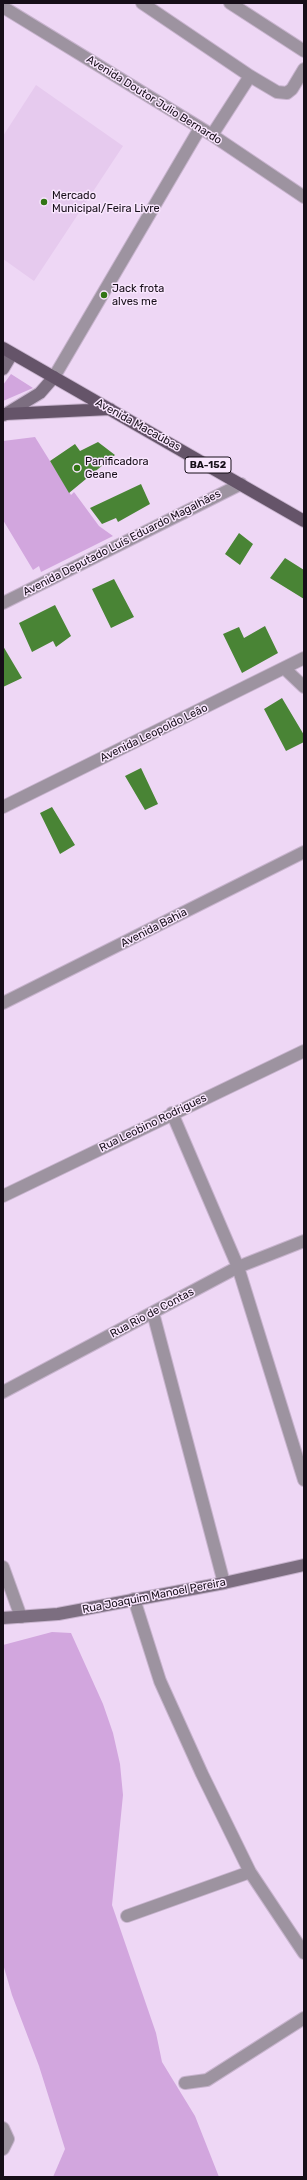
<!DOCTYPE html>
<meta charset="utf-8">
<style>
body{margin:0}
#map{position:relative;width:307px;height:2180px;overflow:hidden;background:#eed7f5;font-family:Rubik,sans-serif}
canvas{display:block}
.frame{position:absolute;inset:0;border:4px solid #160e18;pointer-events:none}
</style>
<div id="map">
<canvas width="307" height="2180"></canvas>
<div class="frame"></div>
</div>
<script>
const ctx = document.querySelector('canvas').getContext('2d');
ctx.lineJoin = 'round';
function fill(path, color) { ctx.fillStyle = color; ctx.fill(path, 'evenodd'); }
const shape = rows => new Path2D(rows.map(r => 'M' + r).join(''));
function strokePath(path, color, width, dash) { ctx.strokeStyle = color; ctx.lineWidth = width; ctx.lineCap = dash ? 'butt' : 'round'; ctx.setLineDash(dash || []); ctx.stroke(path); }
function label(font, color, halo, rows, align = 'center') {
  ctx.font = font + ' Rubik,sans-serif'; ctx.lineWidth = 3; ctx.setLineDash([]); ctx.textBaseline = 'middle'; ctx.strokeStyle = halo; ctx.fillStyle = color; for (const [text, x, y, turn = 0] of rows) {
    ctx.save(); ctx.translate(x, y); ctx.rotate((+turn || 0) * Math.PI / 180); ctx.textAlign = isNaN(turn) ? turn : align; if (halo) ctx.strokeText(text, 0, 0); ctx.fillText(text, 0, 0); ctx.restore();
  }
}
fill(shape([
 [36,85,123,146,34,281,3,259,3,136]
]), '#e6caee');
fill(shape([
 [11,374,33,388,3,401,3,385],
 [35,437,71,495,74,492,99,526,113,536,41,572,39,566,33,570,3,520,3,441],
 [52,1632,71,1633,103,1704,113,1733,120,1764,123,1795,112,1905,156,2033,162,2062,195,2116,219,2177,53,2177,65,2149,39,2066,12,1995,3,1964,3,1645]
]), '#d2a6de');
fill(shape([
 [98,442,115,455,69,493,50,461,75,444,80,451],
 [141,484,150,504,118,522,116,518,102,524,90,508],
 [239,533,253,544,240,565,225,554],
 [285,558,304,570,304,599,270,578],
 [114,579,134,617,111,628,92,589],
 [55,605,71,636,56,647,53,641,32,652,19,623],
 [265,626,278,653,242,673,223,634,239,627,244,638],
 [3,646,22,678,3,687],
 [282,698,304,735,304,742,286,751,264,709],
 [141,768,158,804,145,810,125,776],
 [52,807,75,845,60,854,40,813]
]), '#498435');
const street = shape([
 [142,3,250,76,277,92,287,93,292,89,304,69],
 [230,3,304,51],
 [3,7,212,135,304,197],
 [212,135,250,76],
 [54,377,200,128],
 [3,603,241,484],
 [284,668,304,687],
 [3,807,304,658],
 [3,1003,304,852],
 [172,1113,238,1267,304,1480],
 [3,1196,304,1051],
 [153,1313,224,1583],
 [3,1392,238,1267,304,1241],
 [3,1567,21,1617],
 [134,1599,160,1681,202,1774,250,1872,304,1953],
 [127,1916,250,1872],
 [185,2083,207,2080,304,2018],
 [3,2128,8,2139,3,2149]
]);
const secondary = shape([
 [3,369,12,354],
 [4,415,40,393,54,377],
 [3,1618,58,1614,224,1583,304,1565]
]);
const primary = shape([
 [3,348,304,521],
 [5,414,110,409]
]);
strokePath(street, '#c7b3cd', 14);
strokePath(secondary, '#c7b3cd', 14);
strokePath(primary, '#c7b3cd', 14);
strokePath(street, '#9d93a0', 12);
strokePath(secondary, '#7c6e80', 12);
strokePath(primary, '#655469', 12);
for (const [x, y, r, color] of [
 [44,202,4,"#317514"],
 [104,295,4,"#317514"],
 [77,468,4,"#317514"]
]) { const dot = new Path2D(); dot.arc(x, y, r, 0, 2 * Math.PI); ctx.fillStyle = color; ctx.fill(dot); strokePath(dot, '#f9e6fe', 1.5); }
for (const [x, y, w] of [
 [208,465,46]
]) { const box = new Path2D(); box.roundRect(x - w / 2, y - 8, w, 16, 3); ctx.fillStyle = '#f9e6fe'; ctx.fill(box); strokePath(box, '#160e18', 1); }
label('bold 10px', '#160e18', null, [
 ["BA-152",208,465]
]);
label('11px', '#160e18', '#f9e6fe', [
 ["Avenida Doutor Julio Bernardo",154,100,32],
 ["Avenida Macaúbas",138,425,29],
 ["Avenida Deputado Luís Eduardo Magalhães",122,543,-27],
 ["Avenida Leopoldo Leão",154,733,-26],
 ["Avenida Bahia",154,928,-27],
 ["Rua Leobino Rodrigues",153,1123,-26],
 ["Rua Rio de Contas",152,1313,-28],
 ["Rua Joaquim Manoel Pereira",154,1596,-11]
]);
label('11px', '#160e18', '#f9e6fe', [
 ["Mercado",52,196],
 ["Municipal/Feira Livre",52,209],
 ["Jack frota",112,289],
 ["alves me",112,302],
 ["Panificadora",85,462],
 ["Geane",85,475]
], 'left');
</script>
